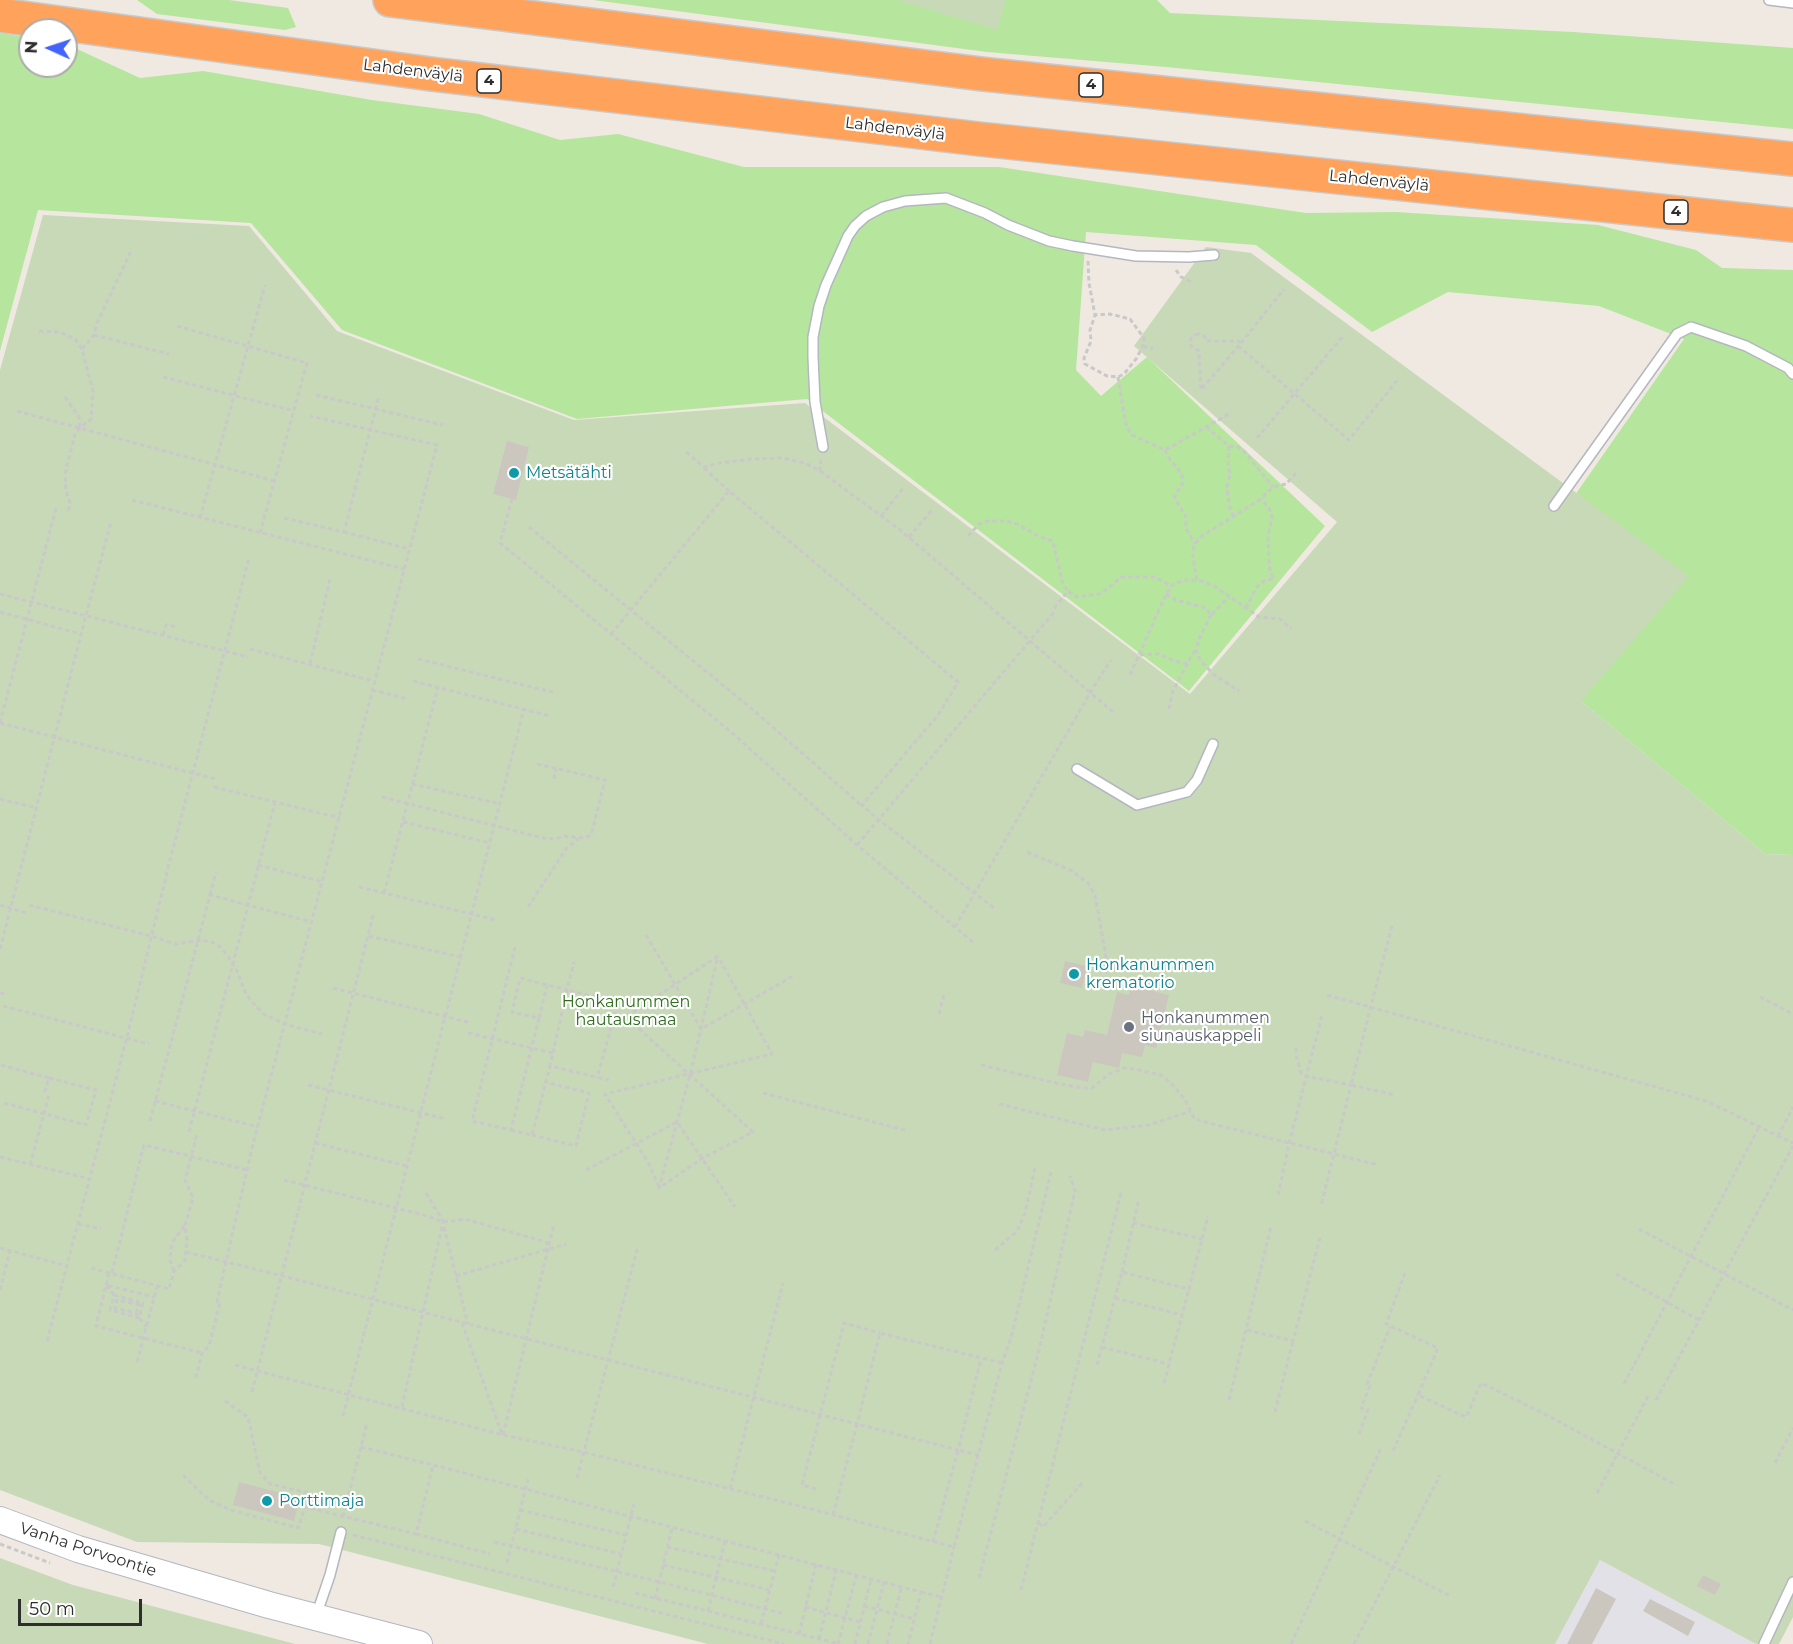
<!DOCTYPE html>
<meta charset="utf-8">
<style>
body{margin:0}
#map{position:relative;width:1793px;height:1644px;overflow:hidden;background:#efe9e1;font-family:Montserrat,sans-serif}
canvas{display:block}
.north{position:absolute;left:18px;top:18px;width:60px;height:60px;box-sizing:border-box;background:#fff;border:2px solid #ababab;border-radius:50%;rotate:273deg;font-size:16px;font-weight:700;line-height:24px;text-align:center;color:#2e2e2e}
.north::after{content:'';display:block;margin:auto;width:21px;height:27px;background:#4264fb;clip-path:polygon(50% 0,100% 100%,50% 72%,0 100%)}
.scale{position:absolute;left:18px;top:1599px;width:124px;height:27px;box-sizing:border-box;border:3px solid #2e2e2e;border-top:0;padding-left:8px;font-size:18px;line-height:21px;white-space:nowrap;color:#2e2e2e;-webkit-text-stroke:4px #fff;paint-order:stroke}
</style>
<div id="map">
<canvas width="1793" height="1644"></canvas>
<div class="north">N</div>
<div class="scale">50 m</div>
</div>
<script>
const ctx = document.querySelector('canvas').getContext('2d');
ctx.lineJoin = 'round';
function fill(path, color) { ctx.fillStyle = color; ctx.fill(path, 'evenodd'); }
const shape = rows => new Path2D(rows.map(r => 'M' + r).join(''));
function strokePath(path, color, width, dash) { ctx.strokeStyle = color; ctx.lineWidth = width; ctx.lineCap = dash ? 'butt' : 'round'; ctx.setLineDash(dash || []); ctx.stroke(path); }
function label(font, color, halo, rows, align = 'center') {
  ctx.font = font + ' Montserrat,sans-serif'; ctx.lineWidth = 4.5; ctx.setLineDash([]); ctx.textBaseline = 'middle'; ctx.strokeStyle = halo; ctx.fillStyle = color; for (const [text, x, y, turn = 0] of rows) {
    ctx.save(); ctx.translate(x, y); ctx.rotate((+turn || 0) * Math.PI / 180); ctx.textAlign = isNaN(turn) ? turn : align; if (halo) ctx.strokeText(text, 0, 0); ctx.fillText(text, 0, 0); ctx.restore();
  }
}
fill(shape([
 [1600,1560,1756,1644,1555,1644]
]), '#e3e1e8');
fill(shape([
 [137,0,229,0,288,8,296,27,285,30,157,14],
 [593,0,1157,0,1170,13,1573,32,1793,48,1793,129,1166,67,987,52],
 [0,33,30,38,30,66,66,66,66,44,140,78,203,71,372,100,479,114,560,140,618,134,744,167,999,167,1306,213,1396,212,1598,225,1696,250,1722,268,1793,270,1793,855,1765,854,1581,701,1568,505,1684,339,1599,306,1448,292,1372,332,1256,245,1086,232,1076,370,1101,396,1147,357,1325,526,1189,691,807,399,577,419,342,330,251,223,38,210,0,351]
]), '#b6e59e');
fill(shape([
 [898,0,1006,0,997,30],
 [43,215,249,226,337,331,574,420,805,403,1190,694,1337,522,1134,346,1206,247,1251,253,1689,576,1581,701,1765,854,1793,855,1793,1617,1779,1644,1756,1644,1600,1560,1555,1644,708,1644,319,1544,137,1542,0,1490,0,370],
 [0,1558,73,1585,295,1644,0,1644]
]), '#c8d9b8');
fill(shape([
 [507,441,529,447,516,500,493,494],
 [1065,961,1087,966,1082,988,1060,983],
 [1131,986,1169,995,1156,1048,1145,1045,1142,1057,1122,1053,1119,1068,1093,1062,1088,1082,1057,1075,1067,1033,1083,1037,1085,1030,1107,1035,1117,992,1129,995],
 [239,1482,300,1498,294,1521,233,1505],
 [1703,1575,1721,1584,1715,1595,1697,1586],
 [1596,1588,1616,1599,1592,1644,1567,1644],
 [1650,1599,1695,1622,1688,1636,1643,1611]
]), '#cbc7bf');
const service = shape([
 [1769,0,1793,3],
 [823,447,815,402,813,357,813,337,819,306,826,285,848,236,855,226,866,216,883,207,905,201,946,198,985,213,1008,225,1049,241,1073,246,1136,256,1189,257,1214,255],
 [1554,506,1677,334,1691,327,1746,346,1788,368,1793,374],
 [1077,769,1137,805,1187,792,1197,780,1213,744],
 [316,1616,330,1575,341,1532],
 [1764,1644,1793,1582]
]);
const secondary = shape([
 [0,1520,78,1549,269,1605,419,1644]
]);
const motorway = shape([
 [390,0,982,74,1793,159],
 [0,15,431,74,979,139,1793,225]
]);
strokePath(service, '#b4b7c1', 12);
strokePath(secondary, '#b4b7c1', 28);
strokePath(motorway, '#c9c9c9', 36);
strokePath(shape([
 [1088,261,1089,283,1095,315,1090,330,1091,341,1084,358,1085,364,1107,376,1118,377,1124,374,1136,359,1143,346,1144,338,1130,319,1110,314,1095,315],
 [1176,270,1181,277,1192,282],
 [177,326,307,363,260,533],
 [39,331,60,332,75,339,82,349,93,392,91,419,80,428,75,434,67,465,65,476,66,491,70,503,68,512],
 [1196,334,1201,334,1205,337,1206,341,1238,341,1241,343,1201,390,1199,351,1191,346,1190,341,1192,336,1196,334],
 [94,335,169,354],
 [1241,343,1284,289],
 [1143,346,1153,349],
 [1238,346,1349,440,1399,378],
 [82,349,94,335,97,323,132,249],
 [163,377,294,411],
 [1118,377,1126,425,1132,435,1165,450,1229,414],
 [316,395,443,425],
 [65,397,79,417,80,428],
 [17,411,275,481],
 [1206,427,1229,446,1238,447,1243,450,1273,487],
 [1257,438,1344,335],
 [1229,446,1228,462,1230,474,1227,487,1229,505,1233,517],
 [1165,450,1169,458,1182,474,1183,483,1175,495,1175,499,1186,517,1186,528,1195,544],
 [686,452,704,467,719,463,752,459,782,458,805,463,820,471,821,457],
 [704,468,729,491],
 [820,471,899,529,1113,712],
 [512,499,500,543,731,732,857,845,974,943],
 [132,500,404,569],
 [881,516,904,487],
 [200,518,265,285],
 [284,518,344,532,379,396],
 [529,527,751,708,861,805],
 [344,532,409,549],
 [968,536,979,524,988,521,1006,521,1017,524,1040,537,1053,541,1063,585,1068,591],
 [909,537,932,510],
 [1197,580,1193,558,1193,550,1195,544,1202,536,1261,499,1273,487,1286,484,1297,472],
 [0,594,248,657],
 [1166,594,1176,600,1206,608,1211,615,1229,597],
 [1054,608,1068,591,1077,597,1099,594,1106,590,1121,577,1155,577,1171,586],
 [1246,608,1256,588,1260,584,1265,580,1274,579,1270,571,1269,562,1268,536,1272,517,1269,508,1261,499],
 [0,612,81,634],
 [1211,615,1199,639,1196,650,1200,660,1213,674,1239,691],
 [611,634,729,491,958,682,938,715,862,805,879,820,994,908],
 [163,635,166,625,178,627],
 [250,649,373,681],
 [1140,655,1159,654,1172,660,1187,664],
 [418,659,556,693],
 [310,664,330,579],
 [1130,675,1166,594,1171,586,1176,583,1187,580,1202,581,1214,586,1259,617,1280,619,1291,629],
 [413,681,550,716],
 [372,690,408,699],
 [1169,709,1173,691,1193,653,1196,650],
 [0,723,216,779],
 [0,723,56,508],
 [554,779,556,769],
 [412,784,501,804],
 [214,787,340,818],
 [382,797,543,838,555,839,565,836,580,838,587,837,591,835,605,780,537,764],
 [0,799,37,808],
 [403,822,490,843],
 [857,845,1056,610],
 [1027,852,1072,871,1088,883,1095,895,1106,957,1106,988],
 [258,865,323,882],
 [359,887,496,920],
 [384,893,438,687],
 [210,895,216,872],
 [0,905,27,913],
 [29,905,151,936,175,944,202,940,212,942,220,947,228,956,237,971,245,992,251,1001,265,1015,288,1025,322,1034],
 [528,907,566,849,578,839],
 [1392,926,1371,1006,1351,1085,1395,1095],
 [955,927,1090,693,1111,660],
 [646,935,701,1029,793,976],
 [369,936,461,957],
 [515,947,472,1121,511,1130,539,1018,512,1012,520,978,567,990,574,962],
 [0,949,86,615,111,522],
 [718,956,626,1017,690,1075,753,1132,701,1159,659,1188,690,1075,718,956],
 [333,988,471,1023],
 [0,993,6,994],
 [1327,995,1706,1101,1793,1143],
 [1760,997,1793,1014],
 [3,1006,149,1044],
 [939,1014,944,995],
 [539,1018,547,985],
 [468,1033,553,1053,550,1066,609,1080],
 [1296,1048,1296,1055,1301,1073,1305,1076,1351,1085,1321,1206],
 [553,1053,567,990,618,1002,597,1078],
 [1,1065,49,1078,44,1094],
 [981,1065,1060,1084,1084,1088,1092,1088,1109,1074,1124,1068,1135,1069,1161,1075,1173,1085,1185,1100,1194,1118,1201,1121,1378,1165],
 [308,1085,446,1119],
 [763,1093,908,1131],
 [155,1101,258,1127],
 [4,1103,86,1125,96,1090,49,1078],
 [999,1104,1105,1130,1149,1125,1191,1111],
 [150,1121,210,895,312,922],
 [511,1130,532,1135,550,1066],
 [189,1132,275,802],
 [532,1135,576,1146,589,1093,545,1082],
 [1778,1136,1793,1107],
 [315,1143,407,1166],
 [0,1157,90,1179],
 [30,1165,49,1095],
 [586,1170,677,1122,735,1207],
 [284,1180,428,1216,443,1222,465,1219,546,1242,548,1245,547,1250],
 [659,1187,649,1164,605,1094,772,1054,719,958],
 [426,1193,443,1221],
 [1278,1195,1289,1144,1322,1015],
 [1133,1223,1202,1239],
 [78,1224,101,1229],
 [444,1227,468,1324],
 [1639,1229,1793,1310],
 [0,1248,67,1266],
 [995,1250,1016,1232,1019,1227,1025,1213,1035,1168],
 [186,1252,259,1270,857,1424,880,1333,1002,1363],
 [91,1268,169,1289,174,1271,185,1261,187,1239,185,1225,193,1198,185,1180,197,1134],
 [174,1271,170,1260,171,1248,174,1240,185,1225],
 [1122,1272,1139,1199],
 [109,1273,96,1326,202,1353],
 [112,1273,144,1145,247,1170],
 [1405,1273,1386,1324,1438,1348,1418,1395,1466,1417,1481,1383,1543,1413,1676,1485],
 [1616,1274,1699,1320],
 [456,1276,566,1244],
 [0,1290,10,1250],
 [114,1295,143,1303,139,1318,110,1310,114,1295],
 [114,1295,106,1285,154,1297],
 [1115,1298,1182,1315],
 [136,1313,139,1305,117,1300,115,1308,136,1313,146,1327],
 [462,1323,502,1434],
 [1247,1330,1293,1341,1320,1238],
 [47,1341,127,1037,170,860,249,558],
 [1102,1347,1169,1364],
 [137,1362,157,1287],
 [235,1365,503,1435,583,1452,811,1509,954,1547,1002,1363,1011,1338,1051,1172],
 [1097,1365,1122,1272,1189,1289,1208,1216],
 [196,1378,202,1353,209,1346,220,1302,217,1301,252,1148,437,445,310,416],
 [1164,1383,1189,1289],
 [1624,1384,1759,1127],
 [252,1392,374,912],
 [1229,1400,1271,1226],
 [1656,1400,1793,1146],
 [225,1401,248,1417,260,1473,270,1484,308,1493,305,1507],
 [402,1407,443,1222],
 [1275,1412,1293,1341],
 [343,1416,524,709],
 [1359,1434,1368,1410,1361,1408,1370,1386,1367,1384,1390,1327],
 [503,1435,554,1224],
 [361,1447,433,1465],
 [1393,1451,1418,1395],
 [1775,1463,1793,1428],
 [183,1475,209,1500,231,1510,298,1528,305,1507,416,1534,433,1465,921,1592,908,1644],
 [577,1478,638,1246],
 [730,1489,783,1283],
 [816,1489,802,1485,844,1323,880,1333],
 [1597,1493,1648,1396],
 [520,1510,626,1535],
 [833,1515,857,1424,958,1450,981,1359],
 [343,1517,367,1423],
 [1305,1521,1450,1596],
 [1039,1523,1043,1527,1084,1481],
 [516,1529,621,1554],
 [416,1534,490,1554],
 [353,1535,784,1644],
 [494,1542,640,1577,785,1614],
 [933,1542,958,1450,979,1455],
 [0,1544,50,1563],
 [667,1547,775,1571],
 [507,1563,528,1479],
 [663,1565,770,1590],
 [979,1578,1039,1350,1075,1191,1070,1176],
 [613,1587,634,1504],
 [1021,1590,1121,1193],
 [921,1592,942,1597],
 [635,1593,840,1644],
 [655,1599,672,1528],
 [864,1606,915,1619],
 [805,1607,860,1622],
 [708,1611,725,1541],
 [761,1624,779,1555],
 [799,1634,816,1564],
 [819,1639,836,1571],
 [838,1644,856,1576],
 [855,1644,871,1579],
 [868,1644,884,1582],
 [887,1644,901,1588],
 [930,1644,954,1547],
 [1291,1644,1382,1446],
 [1354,1644,1440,1475]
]), '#c9c9c9', 3, [4.5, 3]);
strokePath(service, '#fff', 9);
strokePath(secondary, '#fff', 26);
strokePath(motorway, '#ffa35c', 33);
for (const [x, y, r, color] of [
 [514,473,6,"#0f9aa8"],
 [1074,974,6,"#0f9aa8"],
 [1129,1027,6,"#6b7280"],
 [267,1501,6,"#0f9aa8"]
]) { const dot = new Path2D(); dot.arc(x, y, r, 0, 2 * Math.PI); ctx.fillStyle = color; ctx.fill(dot); strokePath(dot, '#fff', 2); }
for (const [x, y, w] of [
 [489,81,24],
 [1091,85,24],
 [1676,212,24]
]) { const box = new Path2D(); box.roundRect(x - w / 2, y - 12, w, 24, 4.5); ctx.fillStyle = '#fff'; ctx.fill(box); strokePath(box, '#2e2e2e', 1.5); }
label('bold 15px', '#2e2e2e', null, [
 ["4",489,81],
 ["4",1091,85],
 ["4",1676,212]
]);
label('16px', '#2e2e2e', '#fff', [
 ["Lahdenväylä",413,71,7],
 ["Lahdenväylä",895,129,7],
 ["Lahdenväylä",1379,181,6],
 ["Vanha Porvoontie",88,1550,18]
]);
label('16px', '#0d838f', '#fff', [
 ["Metsätähti",526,473],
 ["Honkanummen",1086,965],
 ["krematorio",1086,983],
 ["Porttimaja",279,1501]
], 'left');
label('16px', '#2c6e1b', '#fff', [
 ["Honkanummen",626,1002],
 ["hautausmaa",626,1020]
]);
label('16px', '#5b616d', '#fff', [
 ["Honkanummen",1141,1018],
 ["siunauskappeli",1141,1036]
], 'left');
</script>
